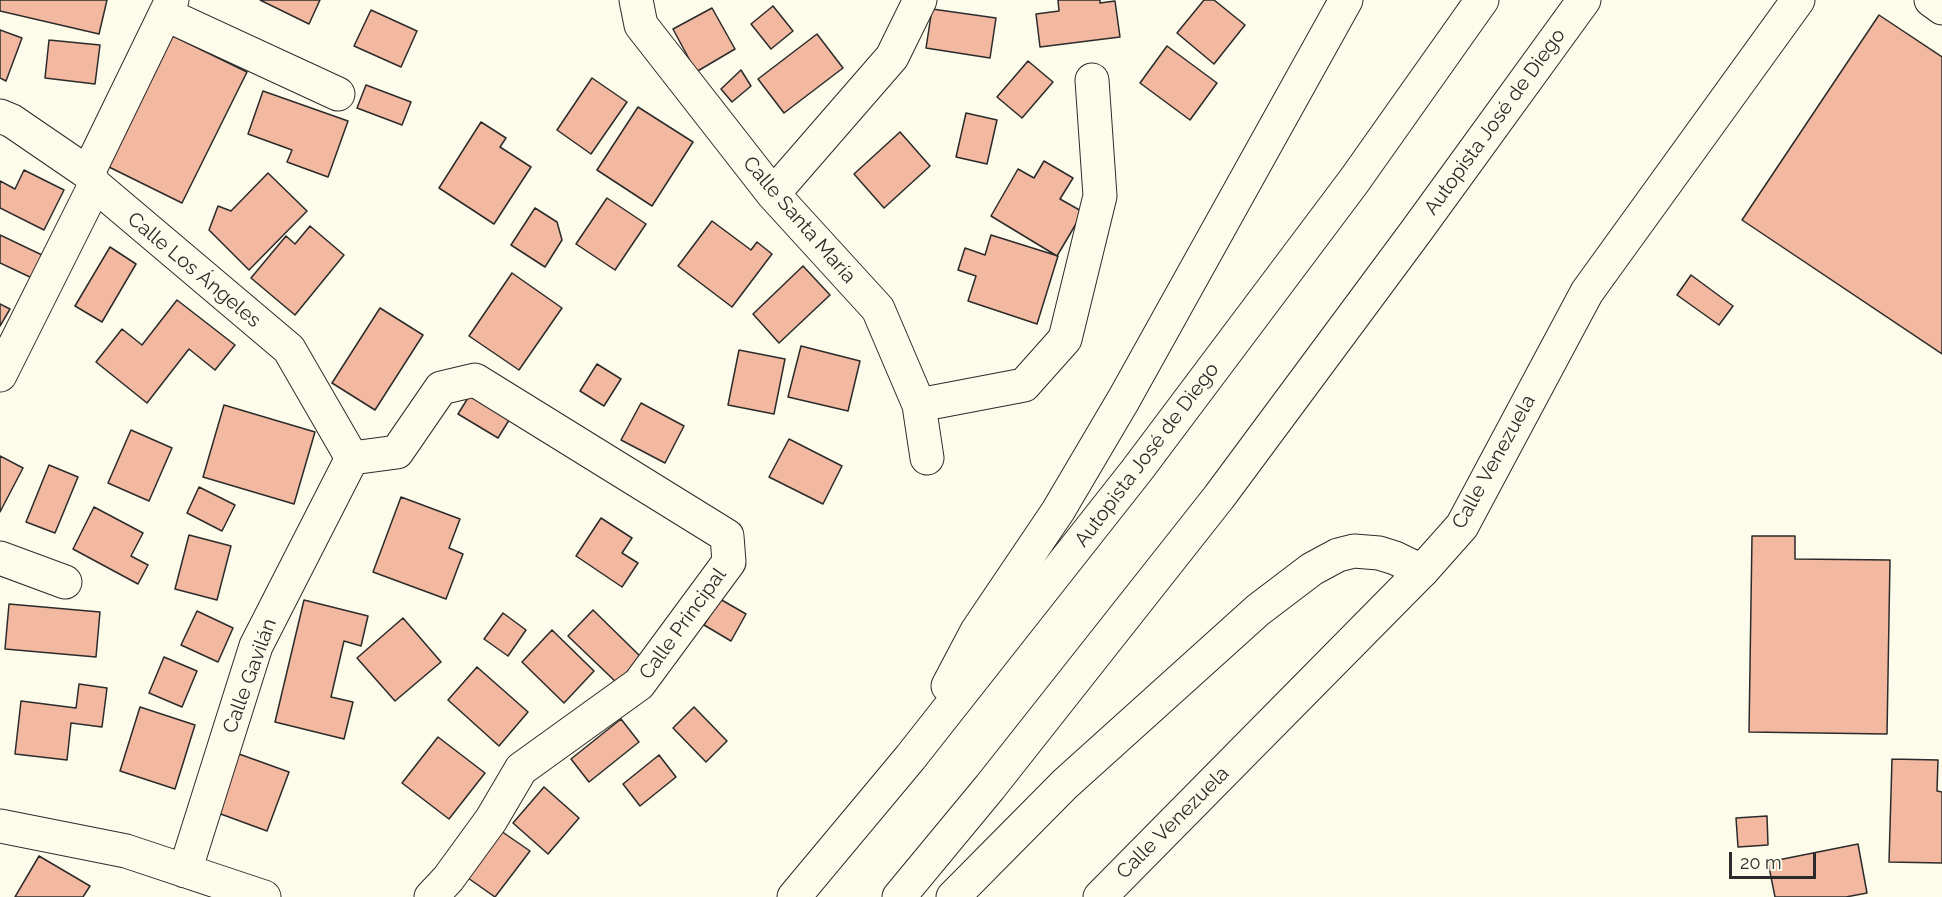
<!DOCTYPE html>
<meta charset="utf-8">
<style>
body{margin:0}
#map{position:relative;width:1942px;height:897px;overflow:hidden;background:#fdfbea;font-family:Raleway,sans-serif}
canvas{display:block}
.scale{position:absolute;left:1729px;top:852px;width:87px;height:27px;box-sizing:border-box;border:3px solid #2b2b2b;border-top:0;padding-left:8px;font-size:18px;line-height:21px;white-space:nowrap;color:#2b2b2b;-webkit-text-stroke:4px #fdfbea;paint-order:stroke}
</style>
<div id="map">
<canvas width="1942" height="897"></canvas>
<div class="scale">20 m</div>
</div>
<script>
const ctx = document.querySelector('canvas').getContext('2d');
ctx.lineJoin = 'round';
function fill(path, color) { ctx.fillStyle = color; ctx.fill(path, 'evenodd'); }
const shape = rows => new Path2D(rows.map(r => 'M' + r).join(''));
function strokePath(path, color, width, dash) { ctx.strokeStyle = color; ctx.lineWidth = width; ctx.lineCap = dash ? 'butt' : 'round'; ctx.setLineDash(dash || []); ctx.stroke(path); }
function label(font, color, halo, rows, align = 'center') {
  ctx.font = font + ' Raleway,sans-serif'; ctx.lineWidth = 4.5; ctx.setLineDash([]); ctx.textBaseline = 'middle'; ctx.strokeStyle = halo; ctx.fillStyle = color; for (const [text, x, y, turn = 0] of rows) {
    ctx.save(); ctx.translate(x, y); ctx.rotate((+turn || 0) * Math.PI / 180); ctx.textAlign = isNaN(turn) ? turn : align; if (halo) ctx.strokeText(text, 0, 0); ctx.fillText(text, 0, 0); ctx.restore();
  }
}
const building = shape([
 [0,0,107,0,99,34,0,11,0,0],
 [260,0,320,0,309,24,260,0],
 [1058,0,1100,0,1100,3,1115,1,1120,37,1040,47,1036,14,1059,11,1058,0],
 [1204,0,1214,0,1245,25,1214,64,1177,33,1204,0],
 [773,6,793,31,771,49,751,24,773,6],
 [712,8,735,49,696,72,673,29,712,8],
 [932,9,996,18,990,58,926,48,932,9],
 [371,10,417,31,401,67,354,46,371,10],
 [1879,15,1942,57,1942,354,1742,220,1879,15],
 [0,30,22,38,6,81,0,78,0,30],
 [817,34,843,68,784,113,758,79,817,34],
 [171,35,247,72,182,203,107,166,171,35],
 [49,40,100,45,95,84,45,78,49,40],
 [1167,46,1217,83,1190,120,1140,83,1167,46],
 [1028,61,1053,82,1022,118,997,97,1028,61],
 [741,70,751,86,732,102,721,89,741,70],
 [592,78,627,102,591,154,557,130,592,78],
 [366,85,411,102,402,125,357,108,366,85],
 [263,91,348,121,328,177,287,162,292,150,248,134,263,91],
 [638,107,693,142,652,206,597,170,638,107],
 [966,113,997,120,987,164,956,157,966,113],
 [481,122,506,138,500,147,531,167,494,224,439,188,481,122],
 [900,132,930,166,884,208,854,174,900,132],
 [1044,161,1073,178,1060,199,1083,212,1057,256,991,216,1018,169,1034,178,1044,161],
 [24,170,64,190,44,230,0,208,0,181,15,189,24,170],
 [268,173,307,211,249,270,209,230,218,206,231,211,268,173],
 [607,198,646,224,615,270,576,244,607,198],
 [535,208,557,222,562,240,545,267,511,245,535,208],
 [712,221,751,250,757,242,772,254,732,307,678,266,712,221],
 [310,226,344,255,295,315,251,278,286,236,295,244,310,226],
 [0,235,42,255,32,278,0,263,0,235],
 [991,235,1058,256,1037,324,968,301,976,276,958,270,965,248,985,255,991,235],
 [110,247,136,264,102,322,75,306,110,247],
 [803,266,830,295,779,343,753,314,803,266],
 [512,273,562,308,519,370,469,336,512,273],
 [1691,275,1733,306,1719,325,1677,295,1691,275],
 [177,300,235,345,215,370,189,349,147,403,96,362,122,329,142,345,177,300],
 [0,304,10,309,0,326,0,304],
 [380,308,423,335,375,410,332,383,380,308],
 [801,346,860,361,848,411,788,397,801,346],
 [739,350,785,359,774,414,728,405,739,350],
 [597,364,621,379,604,406,580,391,597,364],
 [471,393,511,417,498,438,458,414,471,393],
 [641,403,684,426,665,463,621,440,641,403],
 [224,405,315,432,294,504,203,477,224,405],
 [131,430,172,448,149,501,108,483,131,430],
 [789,439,842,466,823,504,769,477,789,439],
 [0,456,23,468,0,512,0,456],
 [49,465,78,477,55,533,26,522,49,465],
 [199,487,235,505,222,531,187,513,199,487],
 [401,497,460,519,449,548,463,554,446,599,373,572,401,497],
 [94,507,143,533,131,556,148,565,138,584,73,549,94,507],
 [601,518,632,538,622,553,638,563,622,587,576,556,601,518],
 [189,535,231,546,217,600,175,589,189,535],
 [1752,536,1795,536,1795,559,1890,560,1887,734,1749,732,1752,536],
 [720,599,746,614,731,641,704,625,720,599],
 [304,600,368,616,361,646,344,641,331,697,353,702,344,739,275,722,304,600],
 [9,604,100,612,96,657,5,649,9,604],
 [593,610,641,657,617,683,568,636,593,610],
 [197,611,233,628,218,662,181,645,197,611],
 [503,613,526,630,508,656,484,639,503,613],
 [403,618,441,662,395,701,357,658,403,618],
 [552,630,594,671,564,703,522,662,552,630],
 [164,657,197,671,182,707,149,693,164,657],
 [477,667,528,712,499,746,448,700,477,667],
 [79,684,107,688,102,727,71,723,67,760,15,754,21,701,76,708,79,684],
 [140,707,195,725,175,789,120,771,140,707],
 [694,707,727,741,706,762,673,728,694,707],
 [621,719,639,742,589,782,571,759,621,719],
 [438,737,485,773,449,819,402,783,438,737],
 [239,754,289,772,267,831,218,813,239,754],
 [659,755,676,777,640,806,623,784,659,755],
 [1892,759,1938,760,1937,791,1942,792,1942,863,1889,862,1892,759],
 [544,787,579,818,548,854,513,823,544,787],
 [1767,816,1768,845,1738,847,1736,818,1767,816],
 [501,831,530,851,495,897,468,878,501,831],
 [1858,844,1867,893,1846,897,1775,897,1768,862,1858,844],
 [39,856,90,886,83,897,15,897,39,856]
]);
fill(building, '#f2b8a0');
strokePath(building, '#2b2b2b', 1.5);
const minor = shape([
 [636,0,641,25,773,194,878,309,919,405,927,458],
 [1931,0,1942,8],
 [165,14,338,94],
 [0,116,12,121,88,173,95,185,289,349,352,458],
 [88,173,172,0],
 [773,194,892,57,920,0],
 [0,375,95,185],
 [919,405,1024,385,1065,339,1100,196,1092,80],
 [352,458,397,452,441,388,475,380,727,536,729,562,639,684,521,769,491,820,448,879,431,897],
 [0,558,65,582],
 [0,826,126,851,264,897],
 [185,871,256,646,352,458],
 [1100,897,1422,571,1462,526,1587,292,1798,0]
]);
const highway = shape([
 [948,686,977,631,1058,511,1124,399,1346,0],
 [794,897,910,758,1137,470,1354,181,1482,0],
 [899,897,990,787,1219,497,1417,230,1584,0],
 [953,897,1065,784,1258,610,1312,569,1338,555,1354,551,1379,553,1395,558,1422,571]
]);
strokePath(minor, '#2b2b2b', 35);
strokePath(highway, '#2b2b2b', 35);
strokePath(minor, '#fdfbea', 33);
strokePath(highway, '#fdfbea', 33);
label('20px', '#2b2b2b', '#fdfbea', [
 ["Autopista José de Diego",1495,122,-54],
 ["Calle Santa María",799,220,49],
 ["Calle Los Ángeles",194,270,40],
 ["Autopista José de Diego",1147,455,-53],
 ["Calle Venezuela",1494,462,-61],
 ["Calle Principal",683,624,-54],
 ["Calle Gavilán",250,676,-70],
 ["Calle Venezuela",1173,823,-45]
]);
</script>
